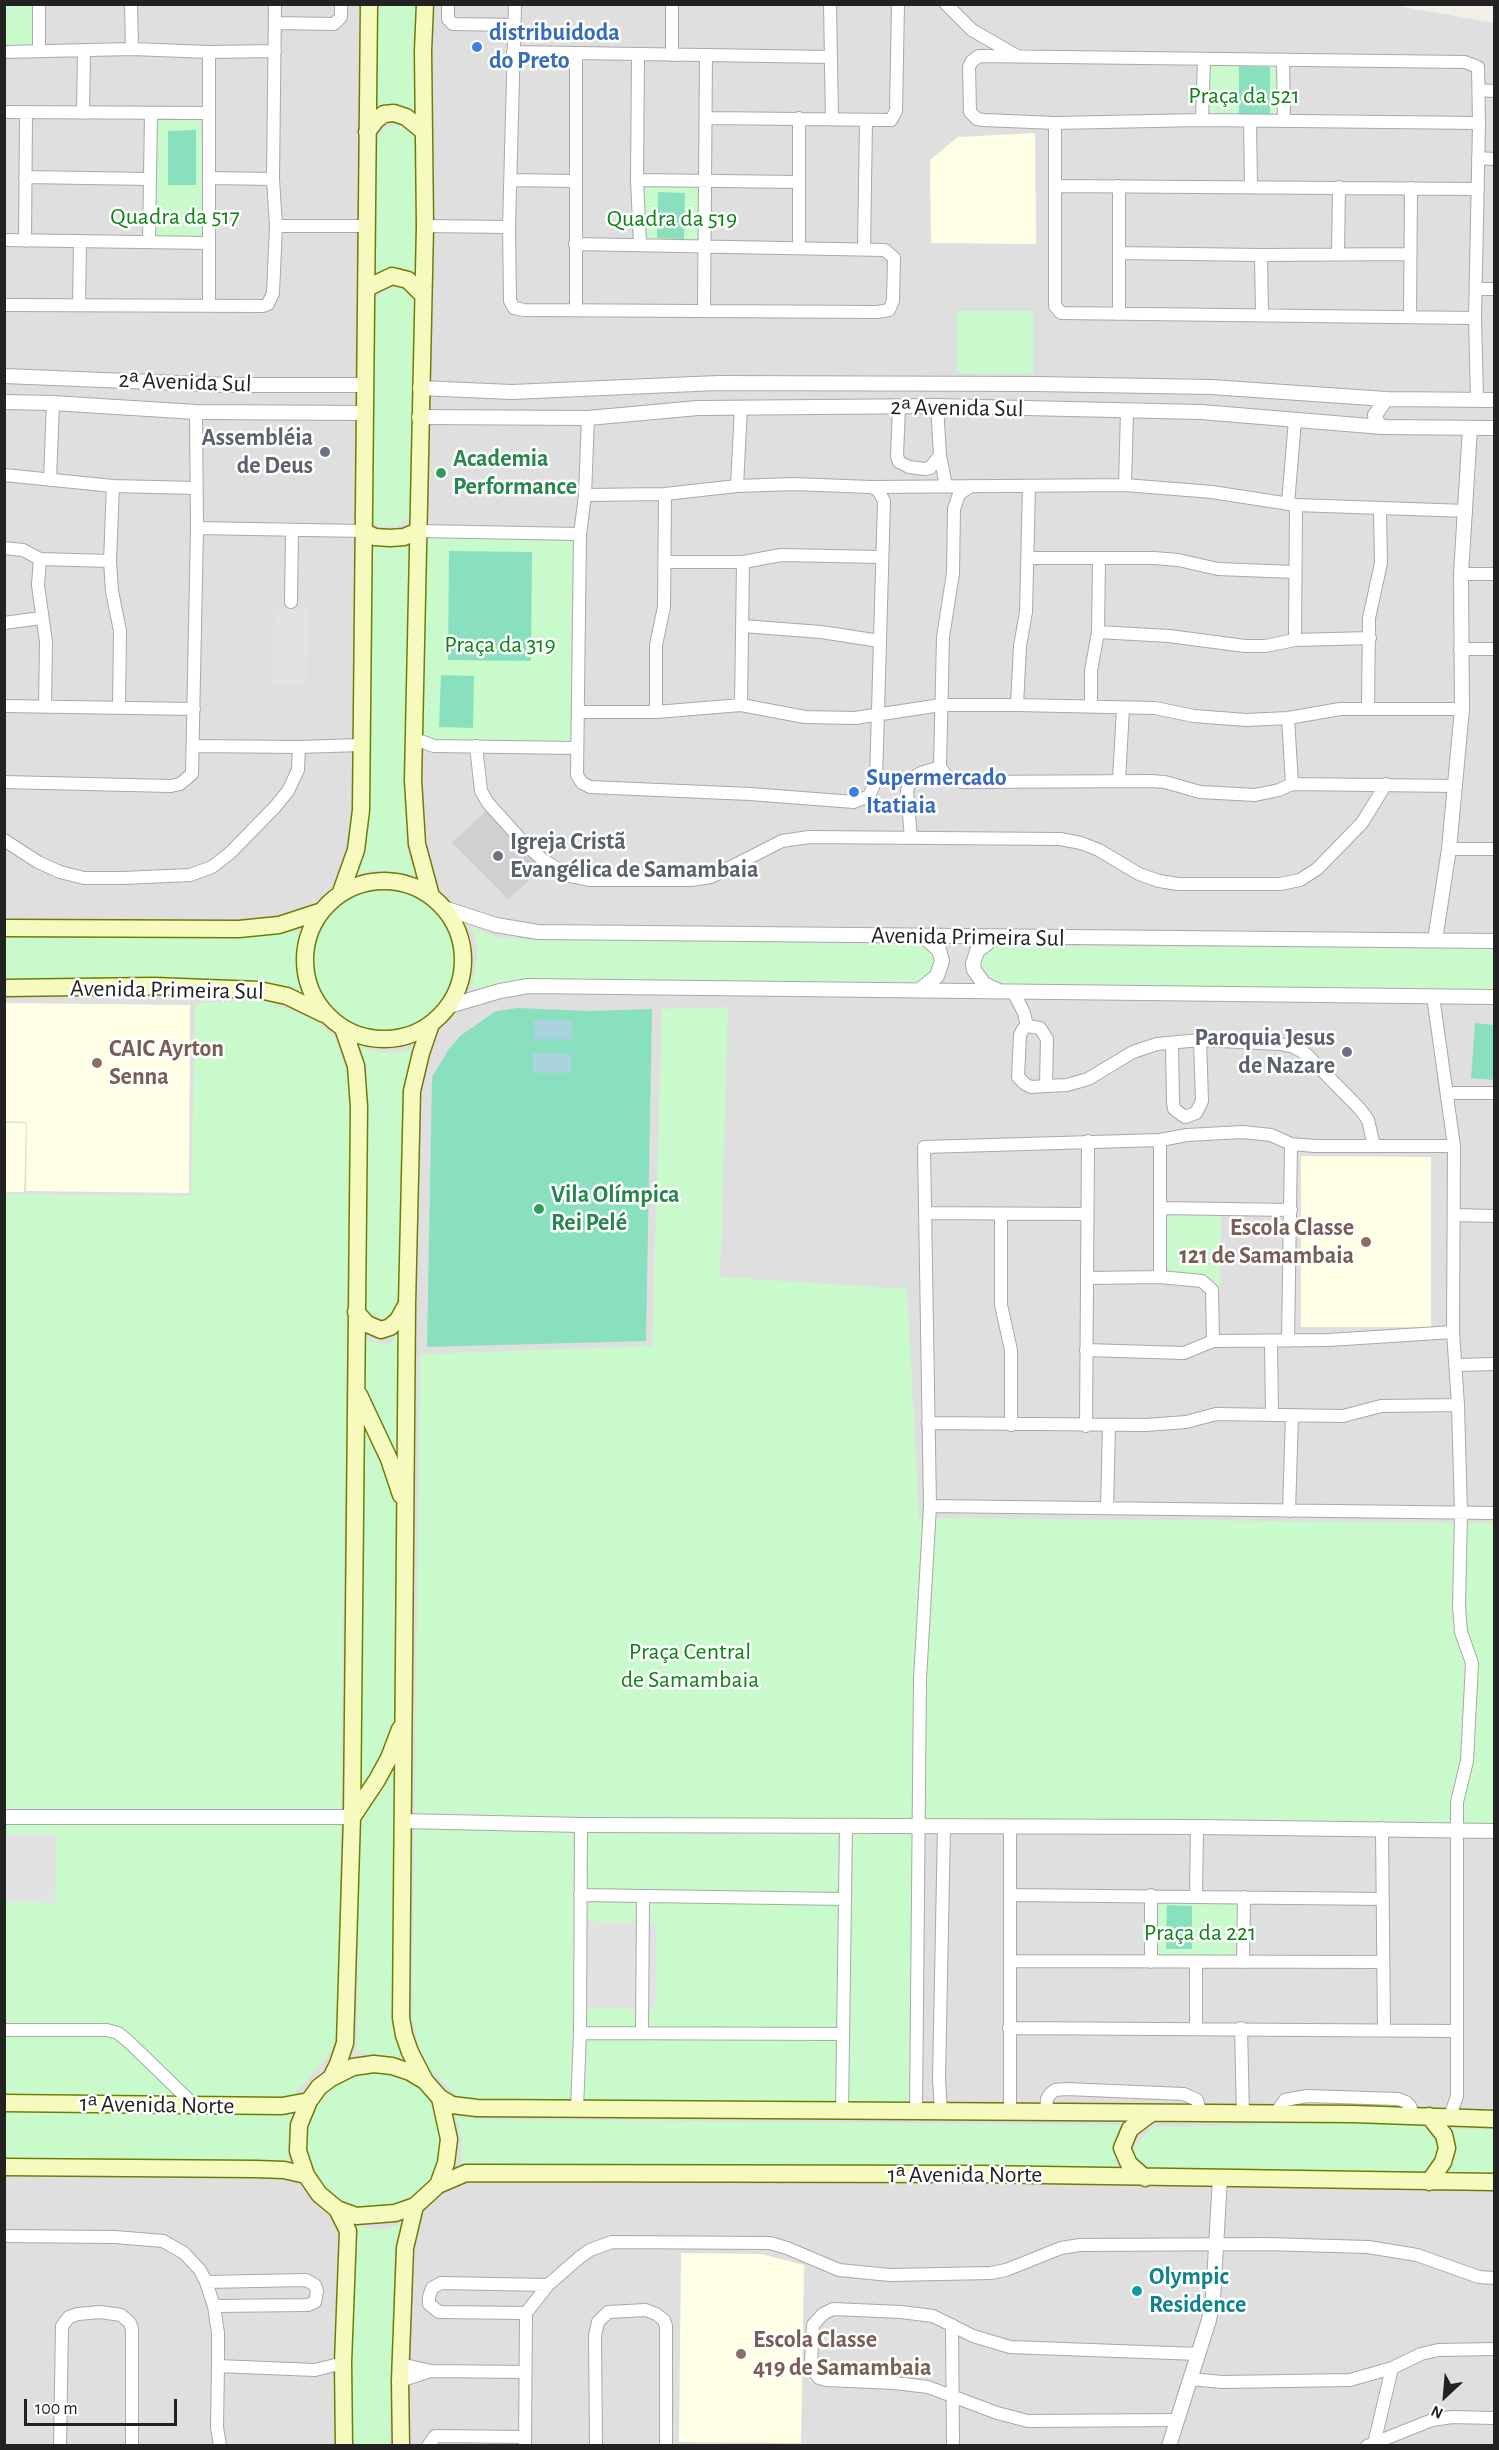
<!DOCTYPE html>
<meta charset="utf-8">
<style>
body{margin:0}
#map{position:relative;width:1499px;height:2450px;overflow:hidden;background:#f2efe9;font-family:"Alegreya Sans",sans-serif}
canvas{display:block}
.frame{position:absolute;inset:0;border:6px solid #222;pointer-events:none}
.north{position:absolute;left:1415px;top:2366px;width:60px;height:60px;-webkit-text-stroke:4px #fff;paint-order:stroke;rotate:206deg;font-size:16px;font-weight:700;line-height:24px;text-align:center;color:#222}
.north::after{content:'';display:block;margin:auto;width:21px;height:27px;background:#222;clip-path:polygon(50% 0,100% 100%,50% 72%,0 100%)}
.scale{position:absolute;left:24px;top:2399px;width:153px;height:27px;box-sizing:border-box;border:3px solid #222;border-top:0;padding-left:8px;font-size:18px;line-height:21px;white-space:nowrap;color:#222;-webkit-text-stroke:4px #fff;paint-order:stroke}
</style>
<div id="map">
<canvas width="1499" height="2450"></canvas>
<div class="frame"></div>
<div class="north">N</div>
<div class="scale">100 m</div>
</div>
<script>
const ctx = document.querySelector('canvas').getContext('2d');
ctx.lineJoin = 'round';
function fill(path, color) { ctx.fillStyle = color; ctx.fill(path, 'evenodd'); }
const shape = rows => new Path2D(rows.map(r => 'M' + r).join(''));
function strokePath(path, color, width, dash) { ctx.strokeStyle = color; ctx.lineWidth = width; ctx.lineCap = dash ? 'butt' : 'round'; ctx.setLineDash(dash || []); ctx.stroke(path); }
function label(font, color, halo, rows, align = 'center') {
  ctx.font = font + ' "Alegreya Sans",sans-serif'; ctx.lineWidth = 5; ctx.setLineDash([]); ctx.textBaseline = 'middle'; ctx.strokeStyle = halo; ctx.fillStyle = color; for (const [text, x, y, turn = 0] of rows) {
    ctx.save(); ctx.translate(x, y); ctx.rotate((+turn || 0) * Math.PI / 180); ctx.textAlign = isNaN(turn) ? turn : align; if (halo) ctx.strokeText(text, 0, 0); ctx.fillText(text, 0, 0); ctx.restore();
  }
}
fill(shape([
 [1386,4,1494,23,1494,2445,5,2445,4,5]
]), '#e0dfdf');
fill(shape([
 [1035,133,1036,244,931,243,930,160,958,137],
 [5,1003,190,1005,189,1193,26,1191,27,1122,5,1121],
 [5,1123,26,1123,24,1192,5,1192],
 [1301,1156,1431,1157,1431,1327,1301,1327],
 [681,2253,761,2254,804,2265,801,2443,679,2442]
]), '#ffffe5');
fill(shape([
 [487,810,544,868,508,899,452,843]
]), '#d0d0d0');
fill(shape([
 [4,5,37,5,38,49,5,50],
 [379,5,418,5,415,111,402,105,385,106,377,109],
 [1282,65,1281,128,1208,126,1206,66],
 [200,117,208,248,144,248,149,118],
 [406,122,415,132,415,274,401,267,386,269,375,280,375,143,384,128],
 [636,185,708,185,706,255,636,251],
 [400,287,415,298,413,513,397,526,381,527,372,521,374,300,385,290],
 [957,311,1033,311,1033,374,957,373],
 [423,537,581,541,577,752,420,749],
 [371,538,391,547,408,538,406,848,417,875,377,870,356,874,365,848,369,814],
 '314 961a70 70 0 1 1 140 0a70 70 0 1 1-140 0Z',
 [471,927,497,937,532,940,921,944,938,958,938,976,924,983,524,983,471,989,477,957,477,942],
 [303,931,297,967,306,996,5,981,5,937,230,939],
 [995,946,1494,948,1494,992,1002,988,983,974,982,958],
 [263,1000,314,1019,335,1037,350,1083,338,2038,326,2058,292,2097,5,2095,5,1194,191,1196,195,1003],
 [728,1007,720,1277,907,1289,919,1518,1494,1523,1494,1825,914,1823,909,2106,462,2101,422,2061,412,2019,420,1354,652,1346,662,1009],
 [419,1046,405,1077,401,1302,387,1321,366,1311,367,1067,361,1047,377,1052,398,1053],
 [1166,1214,1221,1215,1220,1292,1201,1281,1164,1280],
 [400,1329,394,2036,405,2060,357,2052,364,1337,372,1342,390,1344],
 [1156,1901,1245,1903,1244,1965,1156,1964],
 '304 2142a70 70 0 1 1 140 0a70 70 0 1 1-140 0Z',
 [5,2110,297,2110,289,2128,288,2151,290,2165,5,2161],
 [456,2115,478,2119,1129,2125,1118,2142,1115,2161,1120,2173,461,2163,462,2142],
 [1426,2121,1436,2140,1439,2153,1430,2180,1155,2173,1132,2154,1136,2145,1152,2127],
 [1446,2129,1494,2129,1494,2174,1450,2174,1457,2147],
 [352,2222,364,2228,385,2230,403,2223,395,2245,389,2445,353,2445]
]), '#c8facc');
fill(shape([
 [1239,66,1270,67,1270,116,1239,116],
 [196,130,196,185,168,185,168,131],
 [658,192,685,193,684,239,657,238],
 [449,551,532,552,531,661,448,660],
 [441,675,474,676,473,728,439,727],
 [518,1008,589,1011,652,1009,646,1341,427,1347,432,1077,449,1049,460,1036,496,1011],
 [1475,1023,1494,1025,1494,1080,1471,1078],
 [1167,1905,1192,1906,1192,1949,1166,1949]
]), '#88e0be');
fill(shape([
 [274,609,308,610,306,684,272,683],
 [5,1834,56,1834,55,1903,5,1902],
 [588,1921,657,1923,655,2010,587,2008]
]), '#e2e2e2');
fill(shape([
 [534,1020,572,1020,572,1039,534,1039],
 [533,1053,571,1054,571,1073,533,1073]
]), '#aad3df');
const minor = shape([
 [39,4,39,51],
 [131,4,132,49],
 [448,4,448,19,453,24,514,25],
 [515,4,509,227,510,301,514,308,524,310,878,312,889,310,893,301,894,258,885,250,575,244],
 [830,4,832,119],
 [946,4,972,30,1017,56],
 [275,23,334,24,341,17,341,4],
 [4,52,132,49,209,52,275,51],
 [513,52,831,57],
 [638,55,637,180,640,244],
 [672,55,672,4],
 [1283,60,1284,120],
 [1480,90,1494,91],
 [4,112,209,113],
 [83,113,84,50],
 [707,118,891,120,896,111,898,4],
 [799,118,799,247],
 [1202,120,1204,60],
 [1250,121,1251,186],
 [1055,123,1055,306,1061,313,1475,318],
 [1478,158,1494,159],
 [25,177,149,179],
 [209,178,273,179],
 [511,180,575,181],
 [637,180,799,182],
 [1056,186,1478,189],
 [1119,186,1119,314],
 [276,226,366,226],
 [425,226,509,227],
 [4,240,208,243],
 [25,241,26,113],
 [149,242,151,114],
 [864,249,866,120],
 [1119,253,1261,255,1410,254],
 [1338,254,1339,187],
 [1261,255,1262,315],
 [1476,289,1494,289],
 [4,305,263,306,268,304,273,293,276,226,273,179,275,4],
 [79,305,80,242],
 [209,306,209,52],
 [576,308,576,55],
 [704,310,706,55],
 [1410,317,1411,188],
 [1477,400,1475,318,1479,123,1478,67,1465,62,979,56,972,61,969,67,970,112,977,119,984,120,1055,123,1202,120,1479,123],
 [937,406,940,455,946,486],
 [899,407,897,456,899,462,909,467,925,469,930,468,940,455],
 [588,418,585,495,580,534,577,775,582,783,590,787,750,794,854,802,869,796,876,780,884,501,878,490,871,487],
 [4,475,113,486,196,488],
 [50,480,53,403],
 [1125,485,1127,411],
 [113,486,110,561,112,591,120,631,119,708],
 [737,486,741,407],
 [971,486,959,494,954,509,953,573,943,637,940,767,947,777,962,782,1151,781,1165,782,1200,792,1255,795,1279,790,1292,784,1456,786],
 [585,495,665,494,737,486,793,484,871,487,1125,485,1212,492,1296,505,1466,511],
 [1288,504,1295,420],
 [197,528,362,531],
 [418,531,580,534],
 [4,548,23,550,40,559,110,561],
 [1028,558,1154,558,1178,560,1218,569,1294,572],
 [40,559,38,585,46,642,45,707],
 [666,562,743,562,781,555,881,557],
 [1461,574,1494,574],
 [291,602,292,531],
 [4,623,41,618],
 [743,626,821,632,880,641],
 [1098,632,1169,636,1245,646,1265,646,1295,640,1370,638],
 [1295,640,1296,505],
 [1460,649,1494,649],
 [741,705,743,562],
 [1017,705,1020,646,1026,612,1029,486],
 [4,706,194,709],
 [1091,707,1091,671,1098,632,1099,560],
 [1368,708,1369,618,1381,563,1380,510],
 [579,712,656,712,741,705,805,717,855,718,941,705,1017,705,1155,708,1194,716,1246,720,1288,718,1340,709,1462,709],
 [656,712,656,645,664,607,665,494],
 [1288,718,1292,784],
 [415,739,434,746,577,748],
 [194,746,299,747,360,745],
 [476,746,481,791,488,803,524,843,543,860,570,876,589,880,691,880,711,877,782,841,809,837,1060,839,1081,843,1099,850,1139,874,1159,881,1178,884,1280,884,1300,880,1317,869,1362,823,1386,784],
 [1119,780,1123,708],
 [4,782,171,786,180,784,192,774,197,528,196,412],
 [911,838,907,791,911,779,921,773,940,767],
 [4,840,38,862,60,872,84,878,123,878,190,875,212,867,230,853,275,807,288,791,298,770,299,747],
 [1449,849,1494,849],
 [1013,991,1024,1013,1027,1026],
 [1433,996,1454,1146,1453,1332,1458,1405,1461,1513,1459,1606,1461,1632,1472,1663,1467,1761,1457,1802,1457,2096,1450,2116],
 [1172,1043,1173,1102,1174,1109,1185,1117,1196,1113,1202,1101,1200,1040],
 [1046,1086,1047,1039,1040,1028,1027,1026,1023,1029,1020,1035,1018,1077,1025,1084,1031,1087,1046,1086,1067,1085,1088,1079,1133,1052,1157,1044,1200,1040,1280,1044,1294,1047,1306,1054,1360,1109,1368,1120,1374,1146],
 [1448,1093,1494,1093],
 [1161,1208,1291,1210],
 [925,1213,1086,1214],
 [1001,1214,1001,1305,1011,1350,1011,1425],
 [1455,1215,1494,1216],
 [1160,1277,1160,1140],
 [1087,1278,1160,1277,1202,1281,1212,1290,1213,1341],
 [1271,1341,1272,1414],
 [1288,1341,1291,1144],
 [1086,1350,1184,1353,1213,1341,1329,1340,1453,1332],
 [1456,1365,1494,1364],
 [928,1423,1146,1425,1186,1422,1216,1414,1343,1416,1381,1406,1458,1405],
 [1086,1426,1088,1141],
 [930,1506,1494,1513],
 [1107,1508,1109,1425],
 [1289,1511,1292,1415],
 [1382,1828,1384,2030],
 [580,1895,845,1899],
 [1011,1895,1383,1899],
 [1151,1895,1151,1962],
 [1196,1896,1197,1827],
 [1010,1961,1382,1962],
 [1196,1962,1196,2028],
 [1243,1962,1244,1897],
 [1009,2028,1457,2031],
 [1241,2028,1243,2115],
 [4,2030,107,2030,118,2033,129,2042,194,2105],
 [580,2033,581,1825],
 [642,2033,643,1897],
 [577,2109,580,2033,843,2034],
 [842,2111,846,1826],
 [916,2111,920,1679,930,1506,924,1147,1160,1140,1187,1135,1243,1132,1271,1135,1291,1144,1315,1146,1454,1146],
 [941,2111,939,2079,944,1826],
 [1010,2111,1010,1827],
 [1046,2112,1047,2099,1050,2094,1055,2090,1066,2089,1184,2094,1197,2100,1201,2114],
 [1279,2114,1278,2110,1285,2100,1307,2096,1398,2099,1406,2102,1410,2106,1413,2115],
 [4,2236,115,2237,163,2241,184,2253,200,2270,206,2282,214,2306,218,2333,218,2366,315,2370,343,2363],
 [206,2282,306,2280,315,2285,317,2291,315,2302,308,2305,214,2306],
 [526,2313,439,2312,429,2304,429,2297,432,2288,441,2283,548,2285],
 [952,2325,953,2446],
 [400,2364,431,2371,525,2372],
 [218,2366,217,2427,220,2446],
 [1190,2379,1222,2382,1350,2380,1392,2368,1421,2354,1438,2350,1494,2349],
 [400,2381,430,2371],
 [1176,2420,1028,2421,997,2413,928,2387,895,2383,826,2380,819,2378,812,2369,811,2362,813,2325,823,2314,833,2309,901,2312,933,2316,973,2336,1010,2347,1198,2354],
 [1374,2444,1392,2368],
 [60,2446,62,2326,69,2317,78,2314,100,2312,121,2315,130,2323,132,2329,132,2446],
 [428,2446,435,2436,525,2437],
 [525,2446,526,2313,548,2285,580,2257,590,2250,612,2242,770,2243,787,2248,839,2270,890,2275,991,2273,1006,2270,1061,2248,1080,2245,1266,2244,1368,2247,1417,2255,1479,2277,1494,2278],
 [596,2446,595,2336,598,2322,608,2312,646,2310,656,2314,664,2320,666,2326,666,2446],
 [1367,2446,1432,2420,1452,2417,1494,2418]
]);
const tertiary = shape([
 [4,376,227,385,366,385],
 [420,388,512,392,718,383,1035,384,1211,387,1386,399,1494,400],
 [4,402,53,403,196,412,365,413],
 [419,417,588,418,698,408,937,406,1201,412,1382,427,1494,428],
 [1382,427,1376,421,1375,415,1386,399],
 [444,908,496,925,538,932,1494,941],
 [994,938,977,951,973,964,974,970,984,984,997,990],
 [1435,940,1449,849,1462,709,1461,574,1470,428],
 [920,990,937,976,942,961,939,950,923,936],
 [449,1006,500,991,528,986,1494,997],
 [4,1817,352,1817],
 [403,1821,581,1825,1197,1827,1494,1831],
 [1169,2446,1209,2320,1213,2299,1220,2178]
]);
const secondary = shape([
 [425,4,423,51,425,226,413,780,417,844,431,896],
 [367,132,376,120,384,114,394,113,406,117,423,131],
 [367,288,392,276,408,280,422,294],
 [362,531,375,537,390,538,404,537,418,531],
 '305 960a79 79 0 1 1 158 0a79 79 0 1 1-158 0Z',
 [341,892,356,850,361,810,369,4],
 [4,928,239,929,279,925,319,912],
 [4,988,154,986,259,990,287,996,324,1014],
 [356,1312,367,1324,381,1330,390,1327,398,1320,407,1304],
 [359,1395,389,1459,401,1495],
 [353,1816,377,1780,389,1758,400,1729],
 [331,2078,338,2064,345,2043,352,1817,359,1107,356,1066,343,1028],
 [425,2081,410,2072,392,2066,374,2064,353,2067,331,2078,319,2087,309,2101,299,2125,298,2151,306,2175,319,2194,337,2209,356,2216,395,2213,415,2206,438,2185,446,2163,449,2139,440,2098,425,2081,410,2052,404,2035,401,2018,407,1304,412,1091,421,1053,431,1024],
 [440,2098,452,2105,477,2108,1354,2114,1494,2119],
 [4,2103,282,2106,309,2101],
 [4,2167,256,2169,284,2170,306,2175],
 [1145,2178,1129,2164,1122,2148,1130,2129,1150,2114],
 [1429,2182,1443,2162,1447,2148,1444,2135,1429,2116],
 [438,2185,466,2173,978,2174,1494,2182],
 [337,2209,348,2231,343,2363,344,2446],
 [401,2446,400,2381,405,2248,415,2206]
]);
strokePath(minor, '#a9a9a9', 14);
strokePath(tertiary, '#a9a9a9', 16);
strokePath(secondary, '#707d05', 19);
strokePath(minor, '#fff', 12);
strokePath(tertiary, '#fff', 14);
strokePath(secondary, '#f7fabf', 16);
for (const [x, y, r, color] of [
 [477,47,6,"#3f7fe0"],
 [325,452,6,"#6b7280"],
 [441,473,6,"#2e9e5b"],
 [854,792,6,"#3f7fe0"],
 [498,856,6,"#6b7280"],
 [1347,1052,6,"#6b7280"],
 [97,1063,6,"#8d6e63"],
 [539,1209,6,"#2e9e5b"],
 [1366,1242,6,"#8d6e63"],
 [1137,2291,6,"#0f9aa8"],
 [741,2354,6,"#8d6e63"]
]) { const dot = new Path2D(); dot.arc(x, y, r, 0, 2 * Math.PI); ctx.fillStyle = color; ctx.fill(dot); strokePath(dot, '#fff', 2); }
label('bold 24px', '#366cbe', '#fff', [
 ["distribuidoda",489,33],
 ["do Preto",489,61],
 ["Supermercado",866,778],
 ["Itatiaia",866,806]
], 'left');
label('24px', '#0c8416', '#fff', [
 ["Praça da 521",1244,96],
 ["Quadra da 517",175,217],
 ["Quadra da 519",672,219],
 ["Praça da 319",500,645],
 ["Praça Central",690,1652],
 ["de Samambaia",690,1680],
 ["Praça da 221",1200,1933]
]);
label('24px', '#222', '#fff', [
 ["2ᵃ Avenida Sul",185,382,2],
 ["2ᵃ Avenida Sul",957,408,1],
 ["Avenida Primeira Sul",968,937,1],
 ["Avenida Primeira Sul",167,990,1],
 ["1ᵃ Avenida Norte",157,2105,1],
 ["1ᵃ Avenida Norte",965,2175]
]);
label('bold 24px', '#5b616d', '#fff', [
 ["Assembléia",313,438],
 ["de Deus",313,466],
 ["Igreja Cristã",510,842,"left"],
 ["Evangélica de Samambaia",510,870,"left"],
 ["Paroquia Jesus",1335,1038],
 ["de Nazare",1335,1066]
], 'right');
label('bold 24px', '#27864d', '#fff', [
 ["Academia",453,459],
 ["Performance",453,487],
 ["Vila Olímpica",551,1195],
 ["Rei Pelé",551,1223]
], 'left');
label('bold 24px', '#785e54', '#fff', [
 ["CAIC Ayrton",109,1049],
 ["Senna",109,1077],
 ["Escola Classe",1354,1228,"right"],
 ["121 de Samambaia",1354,1256,"right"],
 ["Escola Classe",753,2340],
 ["419 de Samambaia",753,2368]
], 'left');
label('bold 24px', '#0d838f', '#fff', [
 ["Olympic",1149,2277],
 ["Residence",1149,2305]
], 'left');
</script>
